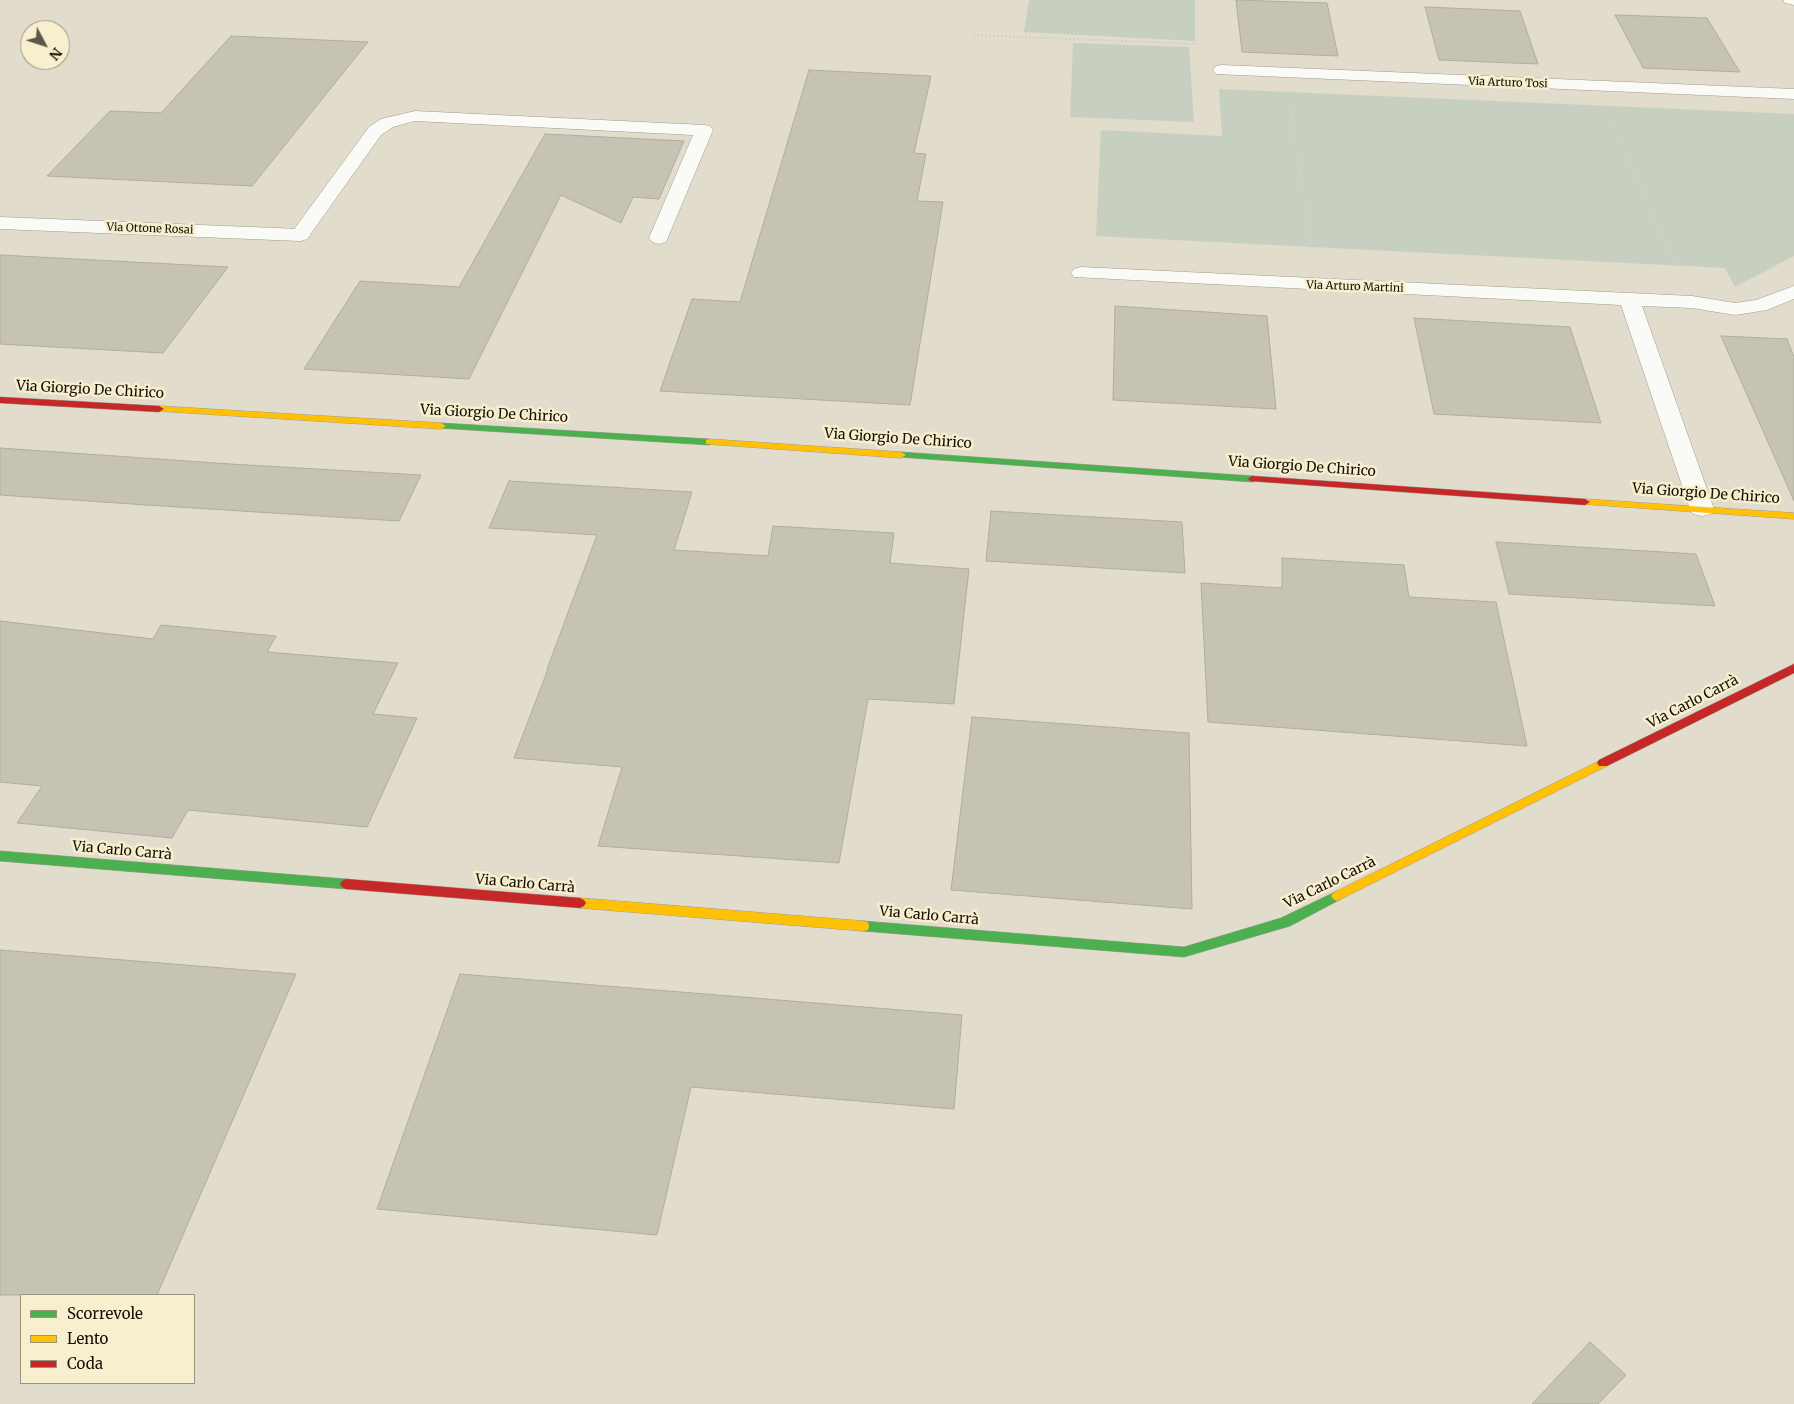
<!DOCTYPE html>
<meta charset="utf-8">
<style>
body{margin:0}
#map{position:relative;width:1794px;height:1404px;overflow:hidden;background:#e1dccb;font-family:Merriweather,serif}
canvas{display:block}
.legend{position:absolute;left:20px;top:1294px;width:175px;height:90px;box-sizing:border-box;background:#f8efce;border:1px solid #9c957e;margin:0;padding:6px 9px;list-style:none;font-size:15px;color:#130f05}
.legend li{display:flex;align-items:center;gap:10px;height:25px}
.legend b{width:25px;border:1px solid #9c957e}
.north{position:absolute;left:20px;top:20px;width:50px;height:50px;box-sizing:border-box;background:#f8efce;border:1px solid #9c957e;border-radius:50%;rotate:130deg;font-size:14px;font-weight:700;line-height:20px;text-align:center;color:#130f05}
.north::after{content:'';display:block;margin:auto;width:18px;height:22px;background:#5b574a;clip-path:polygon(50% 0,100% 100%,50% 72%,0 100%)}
</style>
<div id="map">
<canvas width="1794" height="1404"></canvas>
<ul class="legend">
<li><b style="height:6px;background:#4caf50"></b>Scorrevole</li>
<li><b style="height:6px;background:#ffc107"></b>Lento</li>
<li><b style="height:6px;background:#c62828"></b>Coda</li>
</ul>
<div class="north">N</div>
</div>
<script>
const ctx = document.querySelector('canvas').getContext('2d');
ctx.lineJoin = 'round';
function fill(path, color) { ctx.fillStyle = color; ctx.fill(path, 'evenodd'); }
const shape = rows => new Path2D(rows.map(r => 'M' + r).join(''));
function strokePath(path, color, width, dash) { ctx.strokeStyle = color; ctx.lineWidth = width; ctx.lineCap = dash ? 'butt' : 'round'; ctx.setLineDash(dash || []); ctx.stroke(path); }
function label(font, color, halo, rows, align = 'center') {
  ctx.font = font + ' Merriweather,serif'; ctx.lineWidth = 5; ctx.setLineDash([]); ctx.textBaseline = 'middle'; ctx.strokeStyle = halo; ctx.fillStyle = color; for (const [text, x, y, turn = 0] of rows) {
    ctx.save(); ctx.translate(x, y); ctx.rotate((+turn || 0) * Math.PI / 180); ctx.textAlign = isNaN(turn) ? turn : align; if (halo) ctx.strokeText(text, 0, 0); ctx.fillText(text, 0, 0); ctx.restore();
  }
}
fill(shape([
 [1029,0,1195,0,1195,41,1024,32],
 [1073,43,1189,47,1194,122,1070,117],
 [1219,89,1794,114,1794,256,1735,287,1725,268,1096,236,1101,130,1222,136]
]), '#c7d0c0');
const building = shape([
 [1236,0,1327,3,1338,56,1242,52,1236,0],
 [1425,7,1520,11,1538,64,1439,60,1425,7],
 [1615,15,1707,18,1740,72,1643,68,1615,15],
 [231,36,368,42,252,186,47,176,110,111,161,113,231,36],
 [809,70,931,76,914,153,926,154,917,201,943,202,910,405,660,391,692,299,740,302,809,70],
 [545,134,684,141,659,199,633,197,621,223,561,195,469,379,304,369,360,281,459,287,545,134],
 [0,255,228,267,163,353,0,344,0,255],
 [1115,306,1267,316,1276,409,1113,400,1115,306],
 [1414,318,1570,327,1601,423,1434,414,1414,318],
 [1721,336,1787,339,1794,357,1794,501,1721,336],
 [0,448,230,464,421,475,399,521,146,505,0,495,0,448],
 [509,481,692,492,674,550,768,556,773,526,894,533,890,563,969,569,954,704,868,699,839,863,598,846,622,767,514,758,548,669,547,669,597,535,489,528,509,481],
 [991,511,1182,522,1185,573,986,561,991,511],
 [1496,542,1696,554,1715,606,1509,594,1496,542],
 [1282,558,1404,565,1409,597,1496,602,1527,746,1208,722,1201,583,1282,588,1282,558],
 [0,621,153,639,161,625,276,636,267,652,398,663,373,714,417,718,367,827,188,810,172,838,17,823,42,786,0,782,0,621],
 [972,717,1189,733,1192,909,951,890,972,717],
 [0,950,296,974,157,1295,0,1295,0,950],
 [460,974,962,1015,954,1109,691,1087,657,1235,377,1209,460,974],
 [1590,1342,1626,1375,1598,1404,1532,1404,1590,1342]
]);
fill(building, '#c6c3b5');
strokePath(building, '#b0ad9f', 1);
const lane = shape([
 [415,111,704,125,710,126,713,130,666,242,659,244,652,242,649,238,693,135,415,121,393,127,381,135,307,239,300,241,293,239,290,235,369,127,381,119,415,111]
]);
const street = shape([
 [1783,0,1794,0,1794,5,1785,3,1783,0],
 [1222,65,1794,89,1794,99,1216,74,1213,70,1216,66,1222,65],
 [0,217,300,229,307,231,310,235,307,239,300,241,0,229,0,217],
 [1081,267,1692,296,1735,303,1756,300,1794,286,1794,299,1767,310,1735,315,1692,308,1642,306,1714,509,1711,514,1702,516,1693,514,1690,509,1621,305,1074,277,1071,273,1074,269,1081,267]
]);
const fast = shape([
 [441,423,709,439,714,442,709,445,438,428,438,424,441,423],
 [901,452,1253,476,1258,479,1253,482,898,457,896,455,901,452],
 [0,851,346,879,350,881,352,884,350,887,346,889,0,861,0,851],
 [1337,891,1341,893,1343,896,1341,899,1290,926,1184,957,863,931,858,930,857,926,858,922,863,921,1184,947,1281,918,1337,891]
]);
const slow = shape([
 [159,406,441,423,446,426,441,429,156,411,156,407,159,406],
 [709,439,901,452,906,455,901,458,706,444,706,440,709,439],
 [1585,499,1794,513,1794,519,1582,504,1580,502,1585,499],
 [1603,759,1607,760,1609,763,1607,766,1337,901,1333,899,1331,896,1333,893,1603,759],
 [580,898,863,921,868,922,869,926,868,930,863,931,580,908,576,906,574,903,576,900,580,898]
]);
const jam = shape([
 [0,397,159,406,164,409,159,412,0,403,0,397],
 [1253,476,1585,499,1590,502,1585,505,1250,481,1248,479,1250,477,1253,476],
 [1794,664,1794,673,1607,766,1599,766,1597,763,1599,760,1794,664],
 [346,879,580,898,584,900,586,903,584,906,580,908,346,889,342,887,340,884,342,881,346,879]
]);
strokePath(lane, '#a09c8e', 1);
strokePath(street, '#a09c8e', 1);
strokePath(fast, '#a09c8e', 1);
strokePath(slow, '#a09c8e', 1);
strokePath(jam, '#a09c8e', 1);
strokePath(shape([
 [973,35,1198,44],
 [1290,106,1311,243],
 [1611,121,1666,243]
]), '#d1cfca', 2, [2, 2]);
strokePath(shape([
 [1311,242,1312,248],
 [1665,242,1676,266]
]), '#d1cfca', 2.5, [2, 2]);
fill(lane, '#fafaf7');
fill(street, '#fafaf7');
fill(fast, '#4caf50');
fill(slow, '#ffc107');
fill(jam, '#c62828');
label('11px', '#130f05', '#f8efce', [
 ["Via Arturo Tosi",1508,83,2],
 ["Via Ottone Rosai",150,229,2],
 ["Via Arturo Martini",1355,287,2]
]);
label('14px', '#130f05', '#f8efce', [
 ["Via Giorgio De Chirico",90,390,3],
 ["Via Giorgio De Chirico",494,414,3],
 ["Via Giorgio De Chirico",898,439,4],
 ["Via Giorgio De Chirico",1302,467,4],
 ["Via Giorgio De Chirico",1706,494,4],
 ["Via Carlo Carrà",1693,702,-27],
 ["Via Carlo Carrà",122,851,5],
 ["Via Carlo Carrà",1330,883,-26],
 ["Via Carlo Carrà",525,884,5],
 ["Via Carlo Carrà",929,916,5]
]);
</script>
